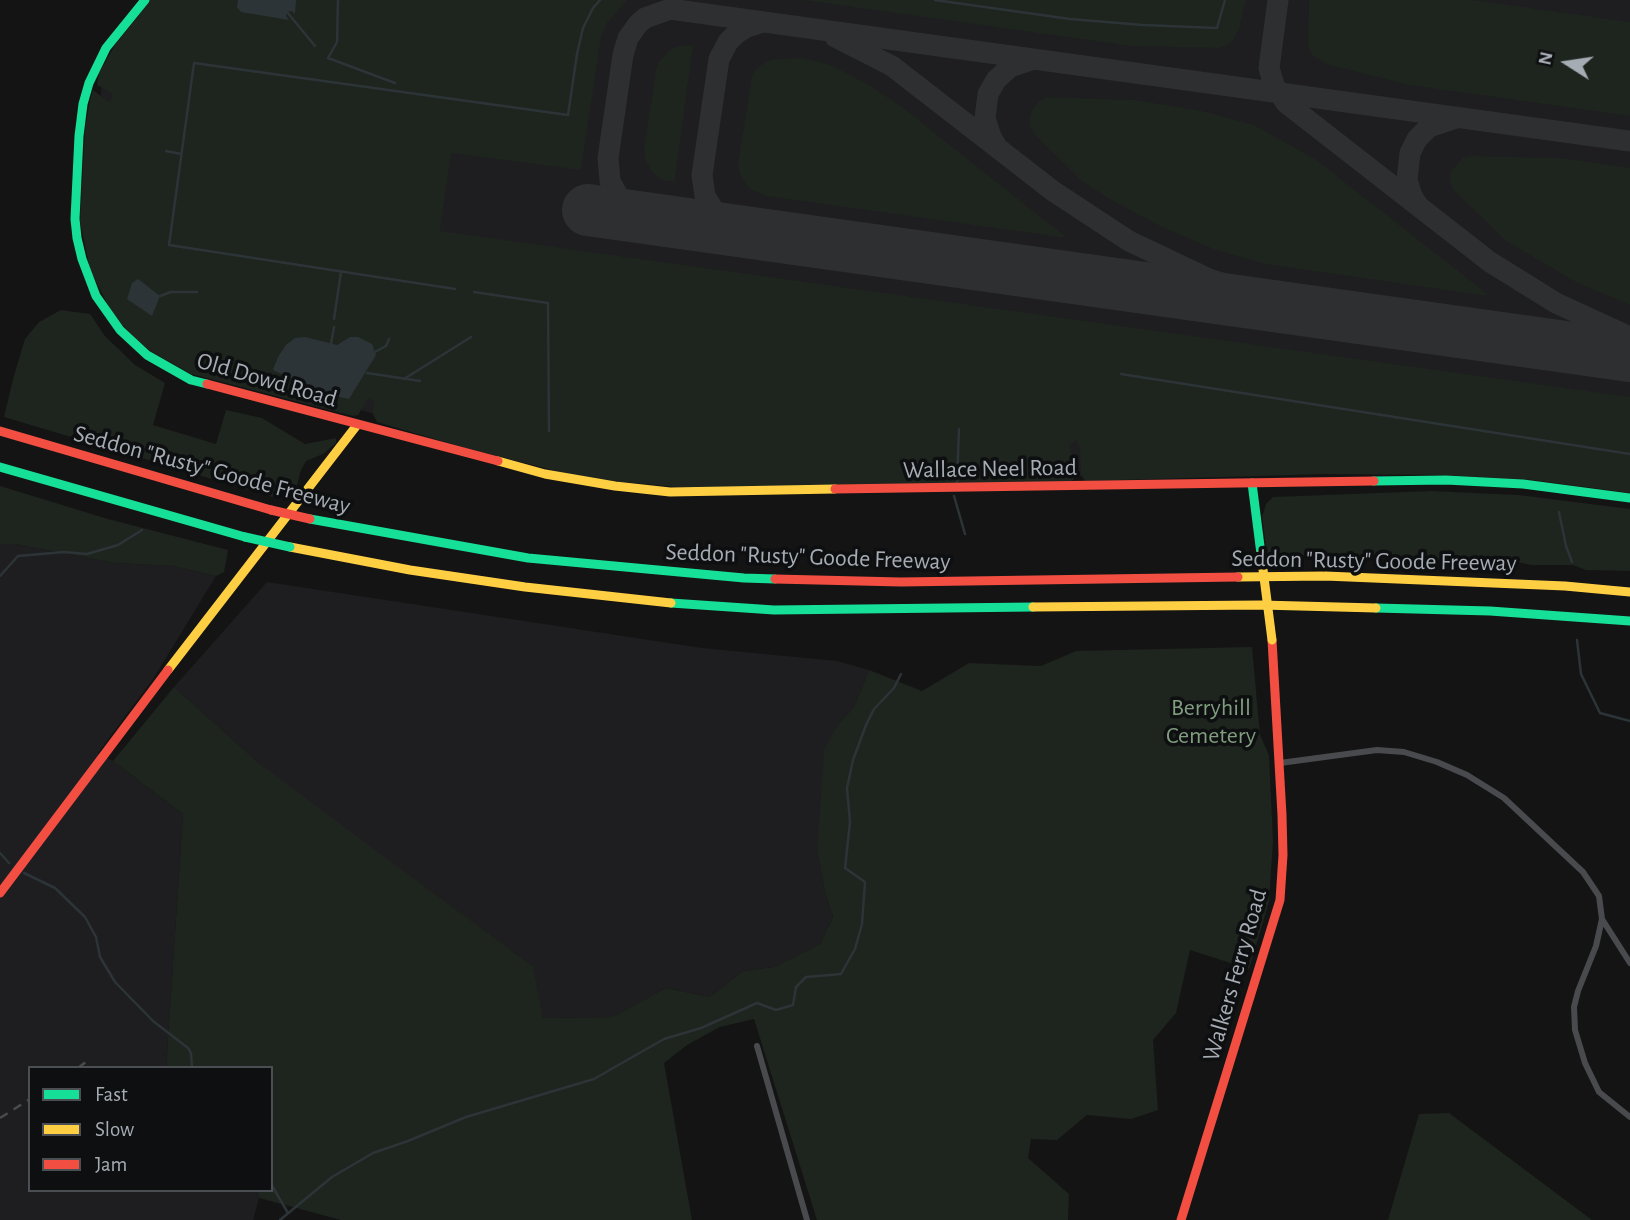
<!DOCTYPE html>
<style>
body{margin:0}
#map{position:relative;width:1630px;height:1220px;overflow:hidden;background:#141414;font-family:"Alegreya Sans",sans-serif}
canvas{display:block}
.legend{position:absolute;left:28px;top:1066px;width:245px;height:126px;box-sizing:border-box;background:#0e0f10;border:2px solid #4b4e52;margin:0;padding:9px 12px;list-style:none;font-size:21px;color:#a6acb4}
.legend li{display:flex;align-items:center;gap:14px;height:35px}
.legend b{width:35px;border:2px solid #4b4e52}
.north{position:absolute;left:1532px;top:28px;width:70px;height:70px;-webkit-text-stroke:5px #0e0f10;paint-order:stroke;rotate:282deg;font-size:19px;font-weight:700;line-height:28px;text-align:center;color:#a6acb4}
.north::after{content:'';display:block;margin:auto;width:24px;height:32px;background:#a6acb4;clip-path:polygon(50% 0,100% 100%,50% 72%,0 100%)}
</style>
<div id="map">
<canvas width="1630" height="1220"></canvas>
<ul class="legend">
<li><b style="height:9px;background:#16e098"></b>Fast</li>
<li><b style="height:9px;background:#ffcf43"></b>Slow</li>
<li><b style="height:9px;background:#f24e42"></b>Jam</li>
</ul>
<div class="north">N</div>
</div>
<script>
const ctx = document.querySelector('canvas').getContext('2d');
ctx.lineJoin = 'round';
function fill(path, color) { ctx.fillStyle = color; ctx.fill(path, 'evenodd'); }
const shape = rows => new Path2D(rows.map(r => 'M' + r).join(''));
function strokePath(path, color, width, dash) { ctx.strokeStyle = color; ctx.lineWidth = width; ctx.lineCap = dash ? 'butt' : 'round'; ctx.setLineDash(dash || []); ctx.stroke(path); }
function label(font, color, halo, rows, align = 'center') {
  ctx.font = font + ' "Alegreya Sans",sans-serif'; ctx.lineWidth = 7; ctx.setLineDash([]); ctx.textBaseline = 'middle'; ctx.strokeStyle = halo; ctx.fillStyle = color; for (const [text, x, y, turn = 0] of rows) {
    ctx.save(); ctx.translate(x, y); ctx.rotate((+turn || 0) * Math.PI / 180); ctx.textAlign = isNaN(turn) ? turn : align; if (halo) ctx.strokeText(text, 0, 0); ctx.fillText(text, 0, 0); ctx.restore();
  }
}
fill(shape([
 [147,0,1630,0,1630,485,1529,471,900,478,501,452,221,368,87,223,102,82],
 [0,544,14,544,115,563,173,566,216,576,153,679,98,753,113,761,183,814,166,1068,30,1068,30,1190,257,1190,259,1198,253,1220,0,1220],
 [267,582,702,648,837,661,869,670,854,707,839,723,817,850,825,892,833,917,820,944,774,967,743,971,710,997,666,988,614,1017,543,1018,174,687]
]), '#1e1e20');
fill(shape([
 [151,0,627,0,607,23,601,37,581,170,451,153,440,231,1630,397,1630,493,1532,480,1445,475,1326,474,1085,481,1081,474,1080,448,1076,440,1069,445,1074,465,1074,479,1071,482,689,488,621,482,568,474,462,447,377,422,372,412,375,402,368,398,358,415,353,416,191,374,152,352,136,340,113,315,90,270,80,221,85,129,90,100,93,90,110,103,113,94,97,85,99,73,115,45],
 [803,0,1246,0,1239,29,1233,40,1226,46,1217,48,1131,46],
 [1309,0,1473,0,1630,22,1630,116,1409,85,1326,64,1312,55,1308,46],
 [693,45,675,178,674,181,665,181,653,173,645,159,644,148,656,71,659,62,671,49,680,46],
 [803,58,831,65,871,86,903,108,1067,238,766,196,749,188,740,174,738,164,752,77,757,68,767,61,777,59],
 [1048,97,1135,100,1202,111,1254,125,1315,159,1486,293,1487,296,1266,264,1213,249,1160,226,1106,197,1081,180,1034,134,1030,126,1030,116,1033,108,1040,101],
 [1473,156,1561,158,1630,168,1630,305,1576,282,1506,241,1453,189,1450,180,1451,171,1463,158],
 [61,310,90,314,105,336,135,365,165,383,153,425,216,444,226,410,262,418,305,444,336,438,336,443,323,454,306,461,301,470,293,500,290,489,283,484,276,498,4,417,13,379,25,339,39,322],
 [0,486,108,519,228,550,224,572,216,576,173,566,115,563,14,544,0,544],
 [1432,491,1519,495,1630,509,1630,571,1586,570,1573,565,1532,565,1512,561,1483,560,1476,555,1464,559,1446,561,1288,555,1282,559,1268,561,1262,517,1266,504,1273,497],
 [1252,647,1260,735,1269,755,1273,841,1269,902,1249,969,1190,950,1176,1013,1153,1040,1158,1110,1131,1119,1087,1115,1057,1140,1031,1139,1028,1158,1069,1194,1068,1220,817,1220,754,1019,720,1027,687,1045,664,1063,692,1220,341,1220,259,1198,257,1190,271,1190,271,1068,166,1068,183,814,113,761,174,687,261,765,533,967,543,1018,613,1017,666,988,710,997,743,971,774,967,820,944,833,917,825,892,817,850,824,750,839,723,854,707,869,670,922,691,969,663,1041,666,1076,651],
 [1449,1113,1592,1220,1388,1220,1419,1114]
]), '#1e241e');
fill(shape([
 [238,0,296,0,295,14,292,11,287,12,286,16,289,20,241,12,237,7],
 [138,279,160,296,152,316,127,299,132,283],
 [305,337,337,345,350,337,358,337,372,344,376,355,349,399,325,394,273,370,278,357,286,345,295,338]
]), '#2c3438');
strokePath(shape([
 [338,0,337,42,328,58,395,83],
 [935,0,1070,19,1143,25,1217,28,1225,0],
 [287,12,315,46],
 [166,151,181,154],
 [455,289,169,245,194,63,568,115,577,54,583,28,593,8,600,0],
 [474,292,548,303,549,431],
 [160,296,171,292,197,292],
 [334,319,341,272],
 [331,344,334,327],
 [375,352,386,346,389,339],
 [367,373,420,381],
 [1121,374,1630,454],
 [404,379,471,337],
 [957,482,959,429],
 [954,496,965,534],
 [1559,512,1566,546,1572,562],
 [0,576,18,556,64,552,87,554,118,545,142,530],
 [1577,640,1581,674,1600,713,1630,721],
 [0,853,9,863],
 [24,873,55,888,85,917,96,937,100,957,115,982,153,1021,188,1048,191,1053,192,1068],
 [271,1184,288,1213],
 [280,1220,332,1177,373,1153,408,1141,466,1117,594,1079,664,1039,701,1028,757,1003,776,1010,793,1005,796,987,806,977,841,974,855,949,862,924,865,882,845,868,850,822,847,788,853,760,866,725,874,709,894,688,901,674]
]), '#2c3438', 2.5);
strokePath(shape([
 [1278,0,1269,68,1274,85,1286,103,1490,262,1556,303,1630,337],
 [835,37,892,66,1053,191,1129,241,1209,279,1315,312],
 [996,145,991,137,985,118,988,94,996,80,1010,67,1031,60],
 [1417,204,1412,196,1407,180,1410,153,1417,139,1429,127,1453,119],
 [650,219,633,212,621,201,610,181,608,158,623,55,628,38,638,24,645,18,670,9,1630,141],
 [756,234,732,226,717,216,705,196,702,175,719,59,728,42,736,34,747,27,763,22]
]), '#2e2f30', 21);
strokePath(shape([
 [588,210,1630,356]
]), '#2e2f30', 52);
strokePath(shape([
 [1280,763,1377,750,1404,752,1437,762,1467,775,1504,798,1583,872,1599,896,1602,919,1596,946,1578,991,1574,1007,1575,1030,1585,1063,1599,1092,1630,1117],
 [1602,919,1630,963],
 [757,1046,807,1220]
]), '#484a4d', 6);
strokePath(shape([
 [145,0,106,48,89,83,83,104,79,136,75,219,77,238,82,259,96,296,120,330,147,355,191,380,207,384],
 [0,467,245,537],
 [1374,481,1446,480,1523,484,1630,498],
 [1252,483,1261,554],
 [310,519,528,558,744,578,775,579],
 [671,603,774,610,1033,607],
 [1376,608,1490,611,1630,621]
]), '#16e098', 9);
strokePath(shape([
 [498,461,545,474,615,486,670,492,835,489],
 [290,547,410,570,525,587,671,603],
 [1238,577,1325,576,1565,586,1630,592],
 [1033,607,1261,605,1376,608],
 [168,670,357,425]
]), '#ffcf43', 9);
strokePath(shape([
 [207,384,498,461],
 [0,431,271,510],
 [835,489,1374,481],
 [775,579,901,582,1238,577],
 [0,893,168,670],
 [1181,1220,1280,900,1283,855,1282,815,1272,640]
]), '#f24e42', 9);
strokePath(shape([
 [78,1068,86,1062],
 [0,1118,30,1099]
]), '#494a4c', 2.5, [9, 7]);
strokePath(shape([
 [245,537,290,547]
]), '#16e098', 9);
strokePath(shape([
 [1261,554,1272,640]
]), '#ffcf43', 9);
strokePath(shape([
 [271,510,310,519]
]), '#f24e42', 9);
label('24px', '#a6acb4', '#0e0f10', [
 ["Old Dowd Road",267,380,16],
 ["Wallace Neel Road",990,469,-1],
 ["Seddon \"Rusty\" Goode Freeway",212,470,15],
 ["Seddon \"Rusty\" Goode Freeway",808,557,2],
 ["Seddon \"Rusty\" Goode Freeway",1374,561,1],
 ["Walkers Ferry Road",1235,975,-74]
]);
label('24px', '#819d7f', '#0e0f10', [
 ["Berryhill",1211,708],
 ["Cemetery",1211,736]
]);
</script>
